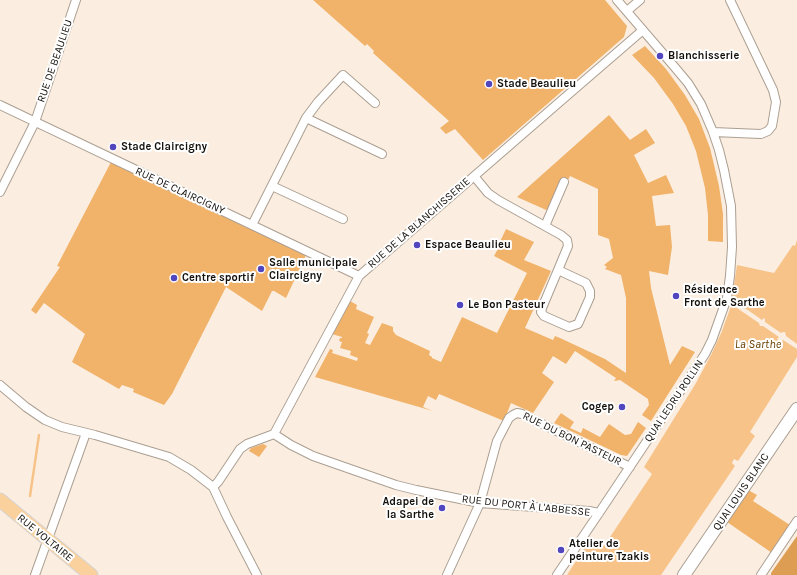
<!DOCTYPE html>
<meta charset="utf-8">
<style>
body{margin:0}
canvas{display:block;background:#fbeee0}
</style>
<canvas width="797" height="575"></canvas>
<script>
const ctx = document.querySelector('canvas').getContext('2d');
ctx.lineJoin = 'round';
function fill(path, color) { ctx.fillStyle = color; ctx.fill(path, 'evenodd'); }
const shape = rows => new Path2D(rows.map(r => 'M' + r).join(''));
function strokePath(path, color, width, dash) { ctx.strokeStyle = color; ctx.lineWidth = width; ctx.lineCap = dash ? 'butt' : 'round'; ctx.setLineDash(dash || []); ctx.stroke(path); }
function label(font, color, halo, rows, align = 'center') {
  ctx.font = font + ' Karla,sans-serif'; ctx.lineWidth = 4; ctx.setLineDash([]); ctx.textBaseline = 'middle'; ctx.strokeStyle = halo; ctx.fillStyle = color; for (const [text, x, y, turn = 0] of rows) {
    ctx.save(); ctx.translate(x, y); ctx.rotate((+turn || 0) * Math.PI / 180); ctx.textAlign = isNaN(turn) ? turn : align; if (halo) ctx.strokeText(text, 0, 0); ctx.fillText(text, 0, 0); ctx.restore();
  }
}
fill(shape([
 [313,0,605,0,627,26,624,37,483,160,455,129,446,134,440,128,449,121,373,53,374,51,367,44,365,46],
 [645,46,666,69,685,95,699,119,710,148,719,186,723,214,723,242,708,241,708,215,705,188,696,151,686,126,673,104,654,78,632,55],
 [609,115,630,140,646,129,655,143,634,155,648,183,666,175,674,193,652,196,656,226,670,225,672,247,668,275,649,271,651,288,670,365,682,346,695,352,651,421,642,415,649,405,648,399,620,380,614,381,616,378,575,351,566,364,553,356,542,373,554,382,533,413,511,403,504,421,439,394,436,400,428,396,423,407,433,411,315,377,330,349,333,350,332,353,357,361,358,358,350,355,351,351,340,348,342,342,339,341,340,338,342,338,342,337,332,334,350,301,357,305,356,309,374,317,367,333,369,334,365,343,370,345,382,323,393,327,393,331,396,335,430,351,429,355,432,357,432,358,441,362,462,317,497,333,527,273,494,256,499,247,498,246,506,229,534,242,524,260,551,271,525,328,553,340,555,336,560,338,605,359,626,373,626,298,621,275,605,269,607,267,604,265,613,258,609,239,598,235,598,189,570,176,553,213,517,197],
 [111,162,306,255,286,298,274,291,272,291,262,311,226,287,172,394,164,405,133,392,134,389,122,385,119,389,72,362,85,334,44,303,36,314,31,310,60,267,57,266],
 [561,413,574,422,570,428,581,433,583,428,600,437,609,424,625,435,631,434,638,422,646,428,627,456,621,455,554,423],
 [263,444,267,446,259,457,249,451,251,448],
 [748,490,757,495,753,501,793,527,775,555,727,522]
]), '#f1b26a');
fill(shape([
 [797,536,797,575,771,575,771,573]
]), '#dd9d52');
fill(shape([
 [797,240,797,357,750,432,755,436,738,461,734,459,732,463,735,466,661,575,567,575,589,541,604,546,652,474,644,467,696,383,712,353,722,331,731,306,737,265,774,273,793,245,795,246]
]), '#f7c389');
fill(shape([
 [732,299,762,320,764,318,765,319,765,322,781,333,783,332,785,332,786,336,797,344,797,349,783,340,781,342,777,339,779,337,763,326,760,326,759,323,731,304]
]), '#fbeee0');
strokePath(shape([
 [30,496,39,435]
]), '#f7c389', 2.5);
const street = shape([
 [627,11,640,0],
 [0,105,359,276],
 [306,118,382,154],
 [713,132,761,134,768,131,772,126,776,102,773,90,730,0],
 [474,176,488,193,498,200,561,235,567,240,568,246,558,270],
 [272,186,343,219],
 [0,192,35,122,76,0],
 [252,225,306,118,318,102,343,75,375,103],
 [545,226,564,182],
 [558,270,586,283,590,291,590,297,578,324,569,327,544,316,541,312,542,308,558,270],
 [0,385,26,407,45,420,62,427,95,435,169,457,191,470,213,487,227,517,257,575],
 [274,434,291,445,313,456,396,485,416,490,480,503,589,511,599,513],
 [213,487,218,482,240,449,247,444,274,434,359,276,570,93,643,30],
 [35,575,86,433],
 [447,575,480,503,497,441,509,418,513,415,517,413,522,414,630,467],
 [557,575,599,513,705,354,712,340,727,298,730,276,732,247,731,206,724,170,719,150,713,132,701,104,688,83,672,64,617,0],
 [761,575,797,521]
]);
const secondary = shape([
 [684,575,797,409]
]);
const primary = shape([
 [0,500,91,575]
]);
strokePath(street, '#ab9f92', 10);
strokePath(secondary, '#ab9f92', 14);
strokePath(primary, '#d5d4d3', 15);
strokePath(street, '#fff', 8);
strokePath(secondary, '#fff', 12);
strokePath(primary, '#fad09d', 13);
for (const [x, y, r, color] of [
 [660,56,4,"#5146bd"],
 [489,84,4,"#5146bd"],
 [113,147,4,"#5146bd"],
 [417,245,4,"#5146bd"],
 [261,269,4,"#5146bd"],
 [174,278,4,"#5146bd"],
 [676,296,4,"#5146bd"],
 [460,305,4,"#5146bd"],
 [622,407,4,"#5146bd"],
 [442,508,4,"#5146bd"],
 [561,550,4,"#5146bd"]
]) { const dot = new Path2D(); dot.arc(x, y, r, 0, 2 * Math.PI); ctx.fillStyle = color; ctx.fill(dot); strokePath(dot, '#fff', 1.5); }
label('bold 11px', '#130f0b', '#fff', [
 ["Blanchisserie",668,56],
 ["Stade Beaulieu",497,84],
 ["Stade Claircigny",121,147],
 ["Espace Beaulieu",425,245],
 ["Salle municipale",269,263],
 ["Claircigny",269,276],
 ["Centre sportif",182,278],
 ["Résidence",684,290],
 ["Front de Sarthe",684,303],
 ["Le Bon Pasteur",468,305],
 ["Cogep",614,407,"right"],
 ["Adapei de",434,502,"right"],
 ["la Sarthe",434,515,"right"],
 ["Atelier de",569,544],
 ["peinture Tzakis",569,557]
], 'left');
label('11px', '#130f0b', '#fff', [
 ["RUE DE BEAULIEU",55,61,-71],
 ["RUE DE CLAIRCIGNY",180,191,25],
 ["RUE DE LA BLANCHISSERIE",419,223,-41],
 ["QUAI LEDRU ROLLIN",674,401,-56],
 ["RUE DU BON PASTEUR",572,439,26],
 ["QUAI LOUIS BLANC",741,492,-56],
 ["RUE DU PORT À L'ABBESSE",526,506,6],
 ["RUE VOLTAIRE",45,538,39]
]);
label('italic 12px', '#6a4001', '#fff', [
 ["La Sarthe",758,345]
]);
</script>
